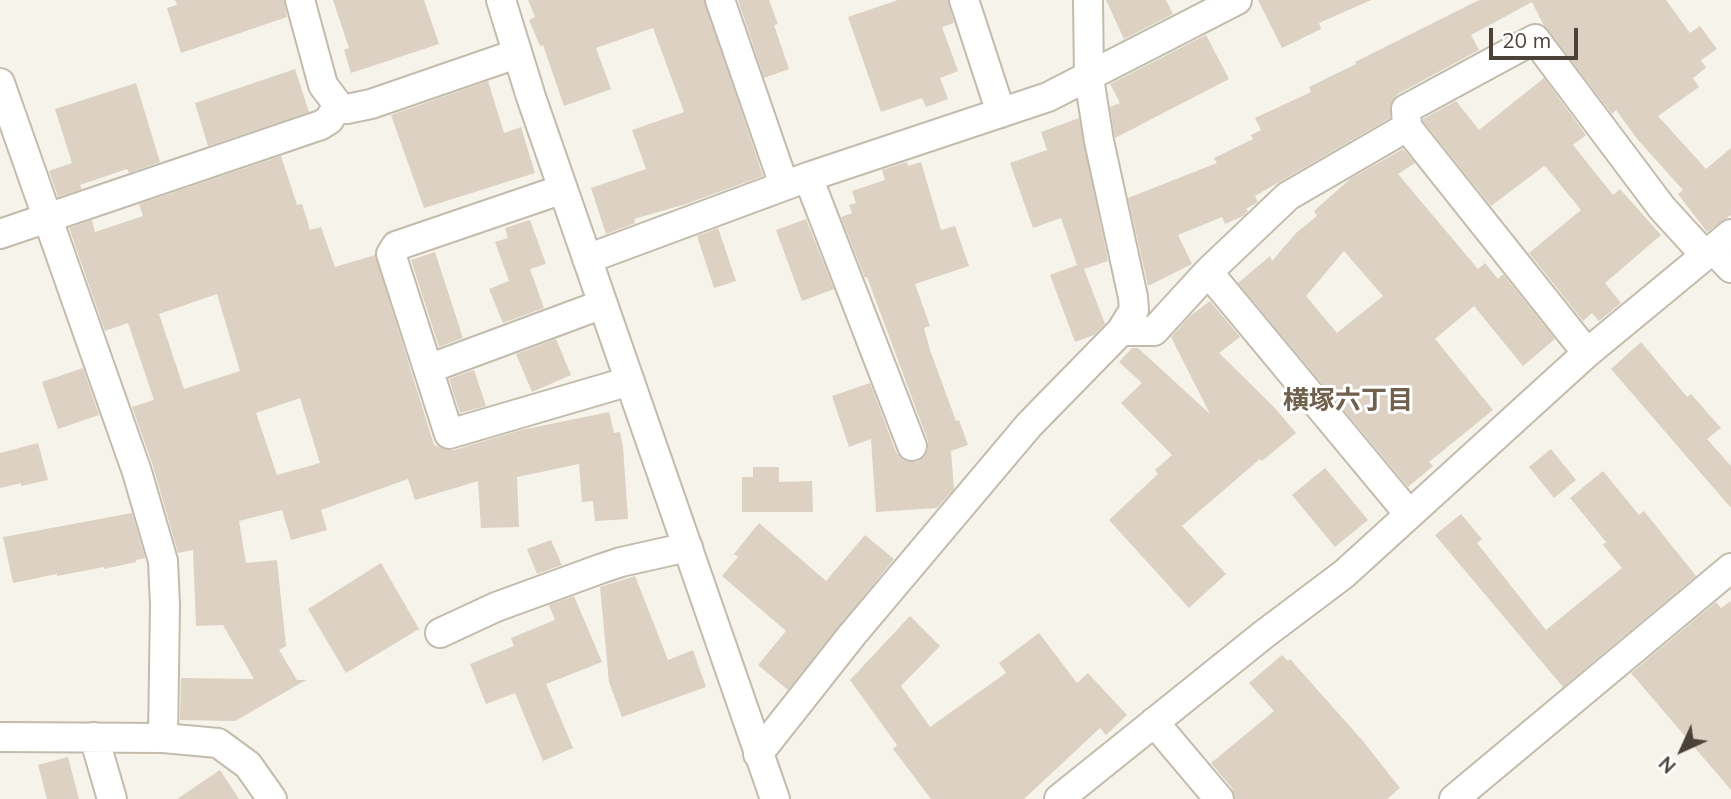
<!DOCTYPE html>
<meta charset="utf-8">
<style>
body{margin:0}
#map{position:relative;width:1731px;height:799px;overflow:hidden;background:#f6f3eb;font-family:Mulish,sans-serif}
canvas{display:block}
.north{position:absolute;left:1647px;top:715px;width:70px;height:70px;-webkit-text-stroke:5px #fff;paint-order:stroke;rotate:225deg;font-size:19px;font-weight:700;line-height:28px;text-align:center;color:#4c4338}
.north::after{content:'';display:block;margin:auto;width:24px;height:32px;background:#4c4338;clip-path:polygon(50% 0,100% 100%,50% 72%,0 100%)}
.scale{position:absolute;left:1489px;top:28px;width:89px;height:32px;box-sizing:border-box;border:4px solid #4c4338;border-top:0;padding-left:9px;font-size:21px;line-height:24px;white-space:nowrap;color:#4c4338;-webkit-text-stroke:5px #fff;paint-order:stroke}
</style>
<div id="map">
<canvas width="1731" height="799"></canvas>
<div class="north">N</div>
<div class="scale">20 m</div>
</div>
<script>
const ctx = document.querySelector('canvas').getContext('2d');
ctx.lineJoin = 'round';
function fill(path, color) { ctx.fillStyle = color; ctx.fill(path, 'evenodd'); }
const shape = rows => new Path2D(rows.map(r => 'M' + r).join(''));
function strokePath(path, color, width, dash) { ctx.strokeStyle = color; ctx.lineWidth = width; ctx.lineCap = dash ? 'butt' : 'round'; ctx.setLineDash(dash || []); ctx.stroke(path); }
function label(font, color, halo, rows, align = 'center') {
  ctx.font = font + ' Mulish,"Noto Sans JP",sans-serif'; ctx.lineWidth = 6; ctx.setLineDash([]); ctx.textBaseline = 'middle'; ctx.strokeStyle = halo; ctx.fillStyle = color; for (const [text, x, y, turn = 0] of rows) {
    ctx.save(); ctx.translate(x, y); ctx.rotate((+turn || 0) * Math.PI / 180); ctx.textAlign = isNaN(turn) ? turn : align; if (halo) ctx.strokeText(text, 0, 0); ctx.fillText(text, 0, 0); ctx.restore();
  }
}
fill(shape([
 [175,0,284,0,287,17,181,53,167,8,177,5],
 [333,0,424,0,439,44,351,73,344,50,349,48],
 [528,0,704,0,763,176,686,204,634,219,635,223,606,234,591,188,646,169,632,130,684,112,653,28,596,48,611,89,564,106,543,45,540,46,529,20,535,17],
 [738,0,769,0,778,24,774,25,789,69,764,78],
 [898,0,948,0,954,23,942,27,958,71,940,78,948,99,926,107,922,98,881,112,848,17],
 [1106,0,1166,0,1173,14,1124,39],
 [1258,0,1371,0,1319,23,1321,29,1282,48],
 [1479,0,1666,0,1690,33,1700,26,1717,49,1701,60,1706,68,1693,78,1699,87,1658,116,1706,169,1731,148,1731,215,1707,232,1678,194,1683,190,1638,140,1616,110,1612,114,1543,24,1532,2,1471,35,1479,50,1398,94,1391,102,1390,118,1255,196,1258,202,1246,209,1248,211,1243,216,1225,224,1222,217,1178,235,1192,264,1148,286,1128,198,1217,163,1214,158,1253,139,1251,135,1261,130,1255,118,1311,92,1309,87,1356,64,1355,62],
 [1206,35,1229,79,1115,138,1110,107,1120,103,1110,84],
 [295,69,309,112,208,146,195,103],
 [1544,78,1586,135,1573,145,1613,195,1620,189,1661,235,1605,283,1621,303,1599,321,1592,313,1583,321,1529,253,1581,210,1546,167,1544,166,1491,206,1423,121,1423,119,1456,101,1479,130],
 [488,81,504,133,521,127,535,173,424,208,391,115],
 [136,83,160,162,129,173,127,169,80,185,82,189,58,197,49,171,72,163,55,109],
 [1079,118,1108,261,1084,269,1105,324,1094,335,1075,342,1050,275,1077,265,1061,218,1033,228,1010,163,1047,150,1041,132],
 [1403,149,1415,163,1398,174,1478,269,1485,263,1498,279,1503,274,1555,339,1523,366,1474,306,1435,339,1493,410,1429,462,1433,466,1408,487,1238,283,1270,256,1272,261,1296,233,1317,216,1314,211,1350,179],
 [1344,251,1383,296,1337,333,1306,296],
 [281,156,297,205,302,204,310,230,321,227,335,267,375,255,434,445,445,450,454,450,521,430,609,412,614,433,620,432,623,447,628,519,595,521,593,501,582,502,579,464,517,477,519,527,481,528,478,481,415,500,408,479,321,510,327,530,291,540,282,510,239,521,246,563,277,560,286,646,279,650,297,680,306,680,235,721,180,720,181,678,254,679,223,625,196,626,193,550,178,553,153,466,132,407,154,400,128,323,105,331,69,228,92,220,95,232,143,216,139,204],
 [217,294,240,371,184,389,159,314],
 [300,398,320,463,277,475,256,413],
 [907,162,908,166,921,162,941,230,955,226,969,266,915,284,930,326,924,328,930,350,956,421,959,420,968,445,951,451,954,489,937,508,876,512,871,439,849,447,832,396,870,383,896,452,902,459,910,462,917,462,924,457,928,449,928,441,867,277,865,278,841,217,852,213,849,205,856,203,852,191,885,180,882,170],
 [806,219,834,289,802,301,776,230],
 [530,220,546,264,530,269,544,308,503,323,489,289,509,281,495,242,508,238,505,228],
 [718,228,736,281,714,288,697,236],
 [435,252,463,338,439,347,411,260],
 [1210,301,1240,337,1219,353,1274,407,1296,433,1262,461,1260,459,1182,526,1226,574,1189,608,1109,520,1158,474,1155,470,1172,455,1121,403,1142,383,1119,362,1132,348,1138,348,1210,414,1171,337,1190,316],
 [556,339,571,375,532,392,516,354],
 [1641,342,1687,397,1691,394,1721,428,1707,439,1731,466,1731,508,1611,369],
 [83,368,99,415,58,429,42,382],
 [474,370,486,406,460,413,449,379],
 [38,443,48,480,21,486,21,483,0,488,0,453],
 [1551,449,1576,480,1554,498,1529,467],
 [753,467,779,467,779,482,812,481,813,512,742,512,742,477,753,477],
 [1325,468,1368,520,1335,547,1292,495],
 [1603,471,1639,515,1644,511,1696,576,1563,687,1435,535,1461,514,1482,539,1477,543,1546,630,1622,568,1603,545,1606,542,1570,498],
 [132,513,145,558,136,560,136,562,104,569,104,567,57,576,57,574,13,583,3,537],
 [759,523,826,581,865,535,894,559,788,690,758,665,786,631,722,576,738,557,734,554],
 [551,540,562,565,537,574,527,549],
 [381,563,419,629,346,673,308,609],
 [635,576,668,660,693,650,706,687,622,717,609,682,600,587],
 [574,596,602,662,546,684,573,748,543,761,515,693,486,704,470,664,514,646,511,638,555,620,549,605],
 [1731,601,1731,790,1631,673,1716,602,1721,608],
 [910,616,940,646,901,686,930,727,1006,673,999,663,1039,633,1077,683,1088,673,1127,715,1106,735,1100,728,1024,799,931,799,893,749,897,745,850,680],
 [1282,655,1288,661,1290,659,1362,740,1400,788,1387,799,1235,799,1232,788,1211,763,1274,711,1249,683],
 [68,757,79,799,47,799,38,765],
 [220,770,239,799,177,799]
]), '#dcd1c2');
const street = shape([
 [300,0,323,85,338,105,347,109,371,104,516,54],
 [501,0,531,97,775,799],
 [720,0,784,185],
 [964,0,1001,113],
 [0,83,137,472,163,561,165,605,163,738],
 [1407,127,1406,109,1535,39,1662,208,1705,255],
 [808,177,912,446],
 [563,189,396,246,391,254,449,434,630,381],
 [0,234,321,125,329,120,338,105],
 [1713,249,1731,268],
 [587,259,808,177,1048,97,1237,0],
 [1208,272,1409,514],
 [1121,331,1154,331,1208,272,1288,196,1407,127,1587,353],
 [428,369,603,304],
 [440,633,496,607,600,569,621,562,688,547],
 [1154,722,1219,799],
 [0,737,163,738,218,743,248,765,272,799],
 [94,737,112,799],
 [758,754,852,635,1029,425,1121,331,1134,310,1133,297,1099,141,1089,78,1088,0],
 [1059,799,1263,635,1344,574,1587,353,1731,234],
 [1454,799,1731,568]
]);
strokePath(street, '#c3bbac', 32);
strokePath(street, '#fff', 28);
label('bold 26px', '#6f614e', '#fff', [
 ["横塚六丁目",1348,401]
]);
</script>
